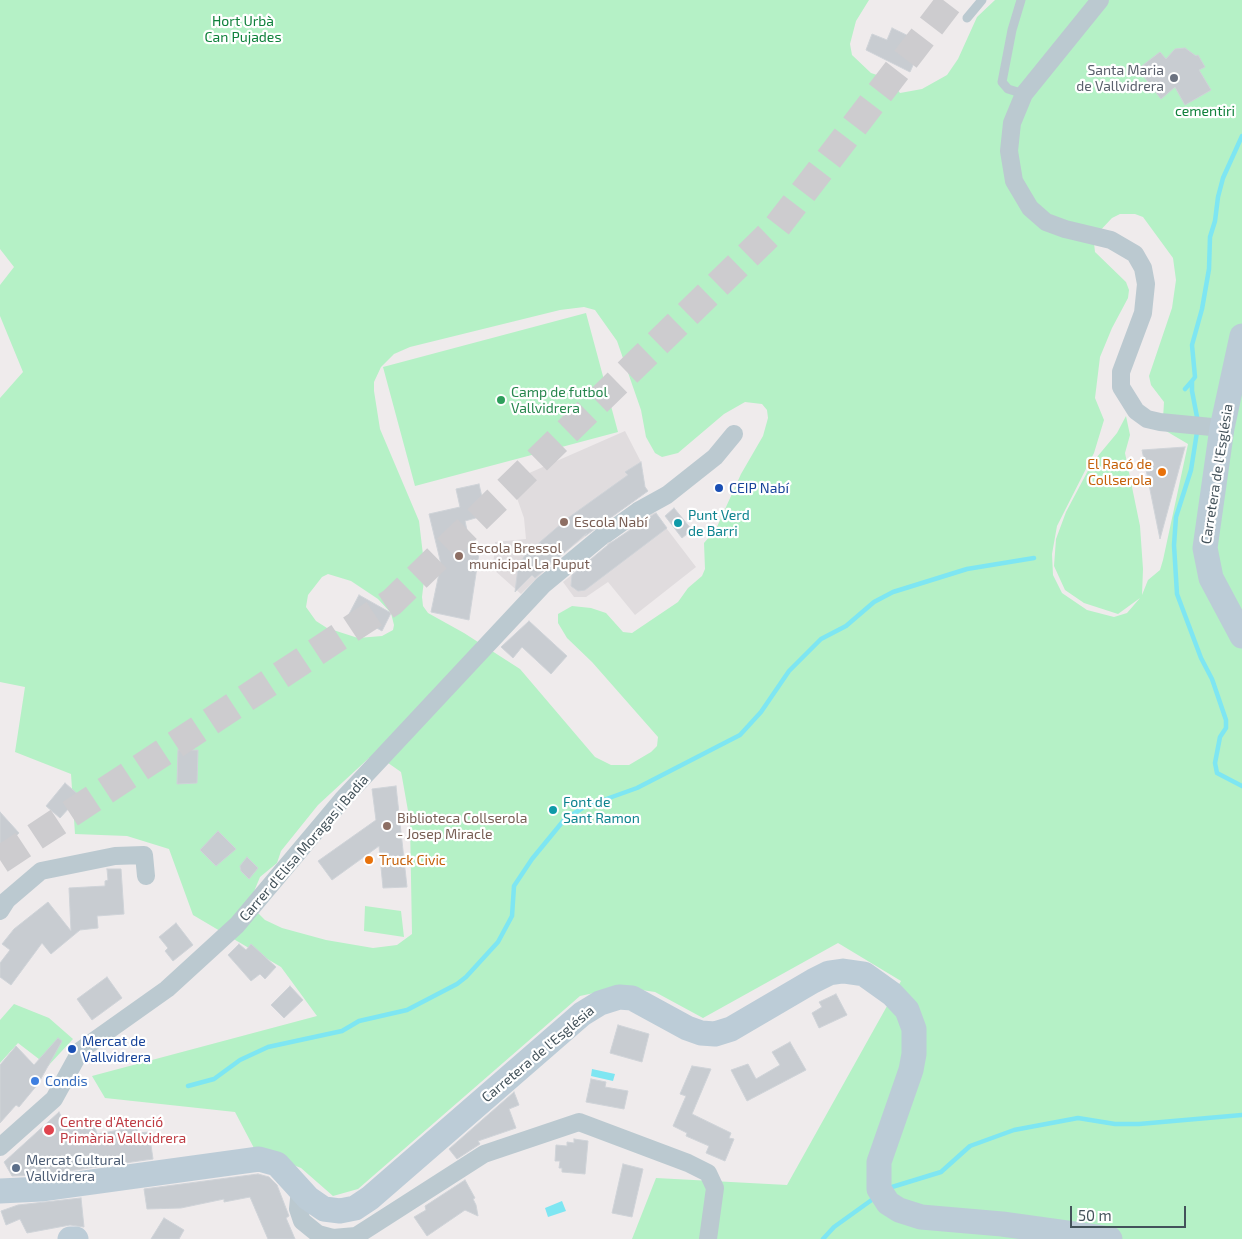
<!DOCTYPE html>
<meta charset="utf-8">
<style>
body{margin:0}
#map{position:relative;width:1242px;height:1239px;overflow:hidden;background:#efebec;font-family:"Exo 2",sans-serif}
canvas{display:block}
.scale{position:absolute;left:1070px;top:1206px;width:116px;height:22px;box-sizing:border-box;border:2px solid #43525a;border-top:0;padding-left:6px;font-size:15px;line-height:18px;white-space:nowrap;color:#43525a;-webkit-text-stroke:4px #fff;paint-order:stroke}
</style>
<div id="map">
<canvas width="1242" height="1239"></canvas>
<div class="scale">50 m</div>
</div>
<script>
const ctx = document.querySelector('canvas').getContext('2d');
ctx.lineJoin = 'round';
function fill(path, color) { ctx.fillStyle = color; ctx.fill(path, 'evenodd'); }
const shape = rows => new Path2D(rows.map(r => 'M' + r).join(''));
function strokePath(path, color, width, dash) { ctx.strokeStyle = color; ctx.lineWidth = width; ctx.lineCap = dash ? 'butt' : 'round'; ctx.setLineDash(dash || []); ctx.stroke(path); }
function label(font, color, halo, rows, align = 'center') {
  ctx.font = font + ' "Exo 2",sans-serif'; ctx.lineWidth = 4.5; ctx.setLineDash([]); ctx.textBaseline = 'middle'; ctx.strokeStyle = halo; ctx.fillStyle = color; for (const [text, x, y, turn = 0] of rows) {
    ctx.save(); ctx.translate(x, y); ctx.rotate((+turn || 0) * Math.PI / 180); ctx.textAlign = isNaN(turn) ? turn : align; if (halo) ctx.strokeText(text, 0, 0); ctx.fillText(text, 0, 0); ctx.restore();
  }
}
fill(shape([
 [625,431,641,462,645,487,648,491,599,526,612,542,654,512,696,567,635,615,608,582,586,597,574,597,563,582,608,546,595,529,558,558,521,594,493,569,495,542,526,539,524,518,511,481]
]), '#e0dcde');
fill(shape([
 [0,0,869,0,856,21,850,44,852,55,871,73,889,79,900,93,922,89,947,75,958,59,977,17,995,0,1242,0,1242,1239,632,1239,656,1178,787,1185,901,981,838,943,703,1018,655,992,622,987,580,996,358,1189,333,1196,301,1168,255,1150,235,1112,105,1098,92,1076,317,1016,281,967,193,915,169,849,127,836,75,834,71,774,15,752,25,687,0,682,0,398,23,372,0,316,0,285,14,267,0,249],
 [1120,214,1135,214,1143,217,1173,258,1176,280,1172,308,1149,376,1151,385,1164,402,1163,419,1166,431,1188,444,1163,560,1160,570,1148,580,1142,595,1143,569,1140,526,1125,453,1130,435,1126,416,1117,433,1092,463,1066,512,1056,539,1054,566,1065,590,1084,603,1118,614,1140,598,1127,613,1114,617,1087,610,1062,593,1053,575,1052,554,1057,526,1094,453,1104,420,1095,398,1100,357,1112,328,1128,298,1129,290,1126,282,1095,252,1094,243,1096,235,1112,218],
 [584,307,595,310,617,341,641,410,646,437,655,453,662,457,678,453,724,414,745,402,762,404,767,410,768,418,763,436,741,474,716,529,704,543,705,569,702,576,688,588,678,602,632,633,623,632,606,613,591,608,572,606,558,614,558,623,567,638,592,662,658,737,657,746,651,752,629,765,611,765,595,757,520,669,464,633,428,613,423,606,422,597,425,572,419,521,380,429,374,391,374,382,381,367,394,354,410,347,560,310],
 [328,574,351,581,378,599,391,613,394,625,393,630,382,636,358,638,327,628,316,621,306,607,308,595,322,577],
 [369,758,381,758,401,772,402,777,410,822,412,934,397,945,373,948,326,940,282,928,265,920,256,911,253,894,260,877,277,863,281,851,318,805],
 [586,313,618,432,415,486,383,367],
 [365,906,401,911,404,937,364,931],
 [14,1004,49,1018,73,1039,48,1066,18,1043,0,1063,0,1020]
]), '#b5f1c6');
fill(shape([
 [592,1069,615,1074,613,1081,591,1076],
 [562,1201,566,1211,548,1217,545,1208]
]), '#7ee6f2');
strokePath(shape([
 [1185,389,1192,381],
 [1197,417,1192,391,1192,381,1195,377,1192,345,1202,309,1209,269,1210,237,1215,221,1218,197,1223,178,1242,136],
 [1197,432,1191,470,1176,517,1174,545,1177,594,1201,658,1212,679,1226,720,1226,728,1220,737,1215,763,1217,773,1242,786],
 [188,1086,214,1079,240,1060,268,1047,342,1031,359,1021,407,1010,457,984,466,977,498,942,512,916,514,886,532,859,564,820,584,807,637,788,740,735,761,712,789,671,821,639,846,626,874,602,893,592,967,569,1034,558],
 [892,1187,941,1172,970,1146,1014,1130,1078,1118,1115,1124,1139,1124,1242,1115],
 [823,1239,834,1227,873,1199]
]), '#7ee6f2', 4.5);
const building = shape([
 [892,28,923,43,910,72,866,50,872,34,887,40,892,28],
 [1185,48,1196,56,1198,55,1205,67,1199,70,1211,90,1185,105,1175,87,1161,99,1138,69,1160,52,1166,59,1175,49,1185,48],
 [1185,447,1160,539,1142,450,1185,447],
 [641,462,645,487,648,491,585,536,587,533,535,578,532,575,515,592,518,568,525,555,568,518,628,475,625,472,641,462],
 [479,484,486,515,465,521,471,549,480,547,469,620,431,612,441,564,429,514,460,507,456,489,479,484],
 [674,508,692,530,682,538,665,516,674,508],
 [656,513,667,528,585,590,578,591,571,586,572,575,609,544,656,513],
 [359,595,391,613,382,631,375,627,374,629,348,616,359,595],
 [529,621,567,656,551,674,522,647,513,658,501,647,529,621],
 [178,750,198,750,197,783,177,784,178,750],
 [65,783,80,796,60,818,46,806,65,783],
 [396,786,407,887,383,888,379,846,332,880,318,861,376,820,372,789,396,786],
 [0,812,19,833,0,851,0,812],
 [218,831,236,849,216,866,200,850,218,831],
 [247,857,258,868,249,879,241,871,240,866,247,857],
 [107,869,121,869,124,914,97,916,98,928,80,930,51,954,42,943,11,985,0,977,0,963,10,950,2,944,14,929,48,902,71,931,69,888,105,886,105,881,108,880,107,869],
 [176,923,193,945,173,961,165,951,168,948,159,937,176,923],
 [239,944,246,950,251,944,276,967,265,979,260,974,251,981,228,955,239,944],
 [107,977,122,998,92,1020,77,999,107,977],
 [290,986,303,1000,284,1018,271,1005,290,986],
 [836,994,847,1015,819,1028,812,1013,822,1007,819,1002,836,994],
 [618,1025,649,1034,642,1062,610,1053,618,1025],
 [58,1038,62,1041,38,1084,19,1107,16,1105,0,1123,0,1065,16,1046,34,1065,58,1038],
 [790,1042,806,1070,747,1101,731,1070,748,1064,756,1079,780,1065,772,1052,790,1042],
 [692,1066,711,1069,692,1114,731,1133,729,1138,734,1139,725,1161,706,1153,709,1146,686,1136,687,1133,673,1126,686,1096,680,1094,692,1066],
 [591,1079,606,1082,605,1087,628,1091,624,1109,586,1102,591,1079],
 [514,1092,519,1105,509,1109,516,1128,478,1141,480,1144,457,1159,449,1149,514,1092],
 [59,1112,68,1129,93,1120,97,1134,136,1127,138,1133,149,1132,153,1159,40,1175,12,1176,4,1162,59,1112],
 [574,1139,588,1141,585,1174,562,1172,562,1168,559,1168,560,1161,555,1161,556,1145,567,1146,567,1142,574,1143,574,1139],
 [623,1164,643,1169,632,1217,612,1213,623,1164],
 [258,1174,269,1177,277,1185,289,1216,286,1218,295,1239,268,1239,250,1197,224,1202,224,1199,181,1208,147,1209,144,1189,258,1174],
 [465,1180,475,1198,473,1199,476,1205,478,1216,465,1210,427,1236,414,1217,426,1210,425,1206,465,1180],
 [81,1198,84,1227,70,1225,27,1233,20,1219,6,1225,1,1211,18,1205,81,1198],
 [164,1218,184,1230,179,1239,151,1239,164,1218]
]);
fill(building, '#c8ccd1');
strokePath(building, '#cfd3d8', 1);
strokePath(shape([
 [0,860,392,602,776,228,951,0]
]), '#cdcccf', 28, [28, 14]);
strokePath(shape([
 [1021,0,1012,30,1002,82,1008,89,1024,94],
 [967,18,982,0]
]), '#bbc9d0', 9);
strokePath(shape([
 [1100,0,1024,94,1012,123,1009,151,1014,181,1030,208,1046,222,1065,229,1111,240,1135,254,1143,268,1146,284,1143,313,1121,372,1121,387,1136,411,1147,419,1160,422,1222,428],
 [606,534,638,511,667,495,715,457,734,434],
 [0,911,7,900,41,871,115,856,144,855,146,876],
 [0,1147,54,1099,81,1050,167,989,237,925,342,800,543,585,601,537],
 [300,1189,298,1209,302,1221,318,1234,333,1238,356,1236,484,1154,579,1122,688,1163,708,1173,715,1188,708,1239]
]), '#bbc9d0', 18);
strokePath(shape([
 [1242,336,1222,428,1205,548,1211,578,1242,636],
 [0,1191,41,1189,259,1159,277,1164,308,1198,324,1209,340,1211,355,1208,370,1198,582,1014,600,1003,619,997,632,998,687,1028,701,1033,715,1034,731,1029,813,981,829,973,843,971,864,974,892,994,907,1010,914,1029,914,1054,911,1070,879,1162,879,1189,888,1203,899,1210,921,1217,1002,1224,1110,1239],
 [70,1239,76,1239]
]), '#bcccd7', 25);
for (const [x, y, r, color] of [
 [1174,78,5,"#6b7280"],
 [501,400,5,"#2e9e5b"],
 [1162,472,5,"#e8710a"],
 [719,488,5,"#1a4fb4"],
 [564,522,5,"#8d6e63"],
 [678,523,5,"#0f9aa8"],
 [459,556,5,"#8d6e63"],
 [553,810,5,"#0f9aa8"],
 [387,826,5,"#8d6e63"],
 [369,860,5,"#e8710a"],
 [72,1049,5,"#1a4fb4"],
 [35,1081,5,"#3f7fe0"],
 [49,1130,6,"#e0444e"],
 [16,1168,5,"#5c6f8a"]
]) { const dot = new Path2D(); dot.arc(x, y, r, 0, 2 * Math.PI); ctx.fillStyle = color; ctx.fill(dot); strokePath(dot, '#fff', 2); }
label('14px', '#0f803b', '#fff', [
 ["Hort Urbà",243,21],
 ["Can Pujades",243,37],
 ["cementiri",1205,111]
]);
label('14px', '#5b616d', '#fff', [
 ["Santa Maria",1164,70],
 ["de Vallvidrera",1164,86]
], 'right');
label('14px', '#27864d', '#fff', [
 ["Camp de futbol",511,392],
 ["Vallvidrera",511,408]
], 'left');
label('14px', '#c56008', '#fff', [
 ["El Racó de",1152,464],
 ["Collserola",1152,480],
 ["Truck Civic",379,860,"left"]
], 'right');
label('14px', '#43525a', '#fff', [
 ["Carretera de l'Església",1217,474,-81],
 ["Carrer d'Elisa Moragas i Badia",304,848,-49],
 ["Carretera de l'Església",538,1054,-40]
]);
label('14px', '#164399', '#fff', [
 ["CEIP Nabí",729,488],
 ["Mercat de",82,1041],
 ["Vallvidrera",82,1057]
], 'left');
label('14px', '#0d838f', '#fff', [
 ["Punt Verd",688,515],
 ["de Barri",688,531],
 ["Font de",563,802],
 ["Sant Ramon",563,818]
], 'left');
label('14px', '#785e54', '#fff', [
 ["Escola Nabí",574,522],
 ["Escola Bressol",469,548],
 ["municipal La Puput",469,564],
 ["Biblioteca Collserola",397,818],
 ["- Josep Miracle",397,834]
], 'left');
label('14px', '#366cbe', '#fff', [
 ["Condis",45,1081]
], 'left');
label('14px', '#be3a42', '#fff', [
 ["Centre d'Atenció",60,1122],
 ["Primària Vallvidrera",60,1138]
], 'left');
label('14px', '#4e5e75', '#fff', [
 ["Mercat Cultural",26,1160],
 ["Vallvidrera",26,1176]
], 'left');
</script>
